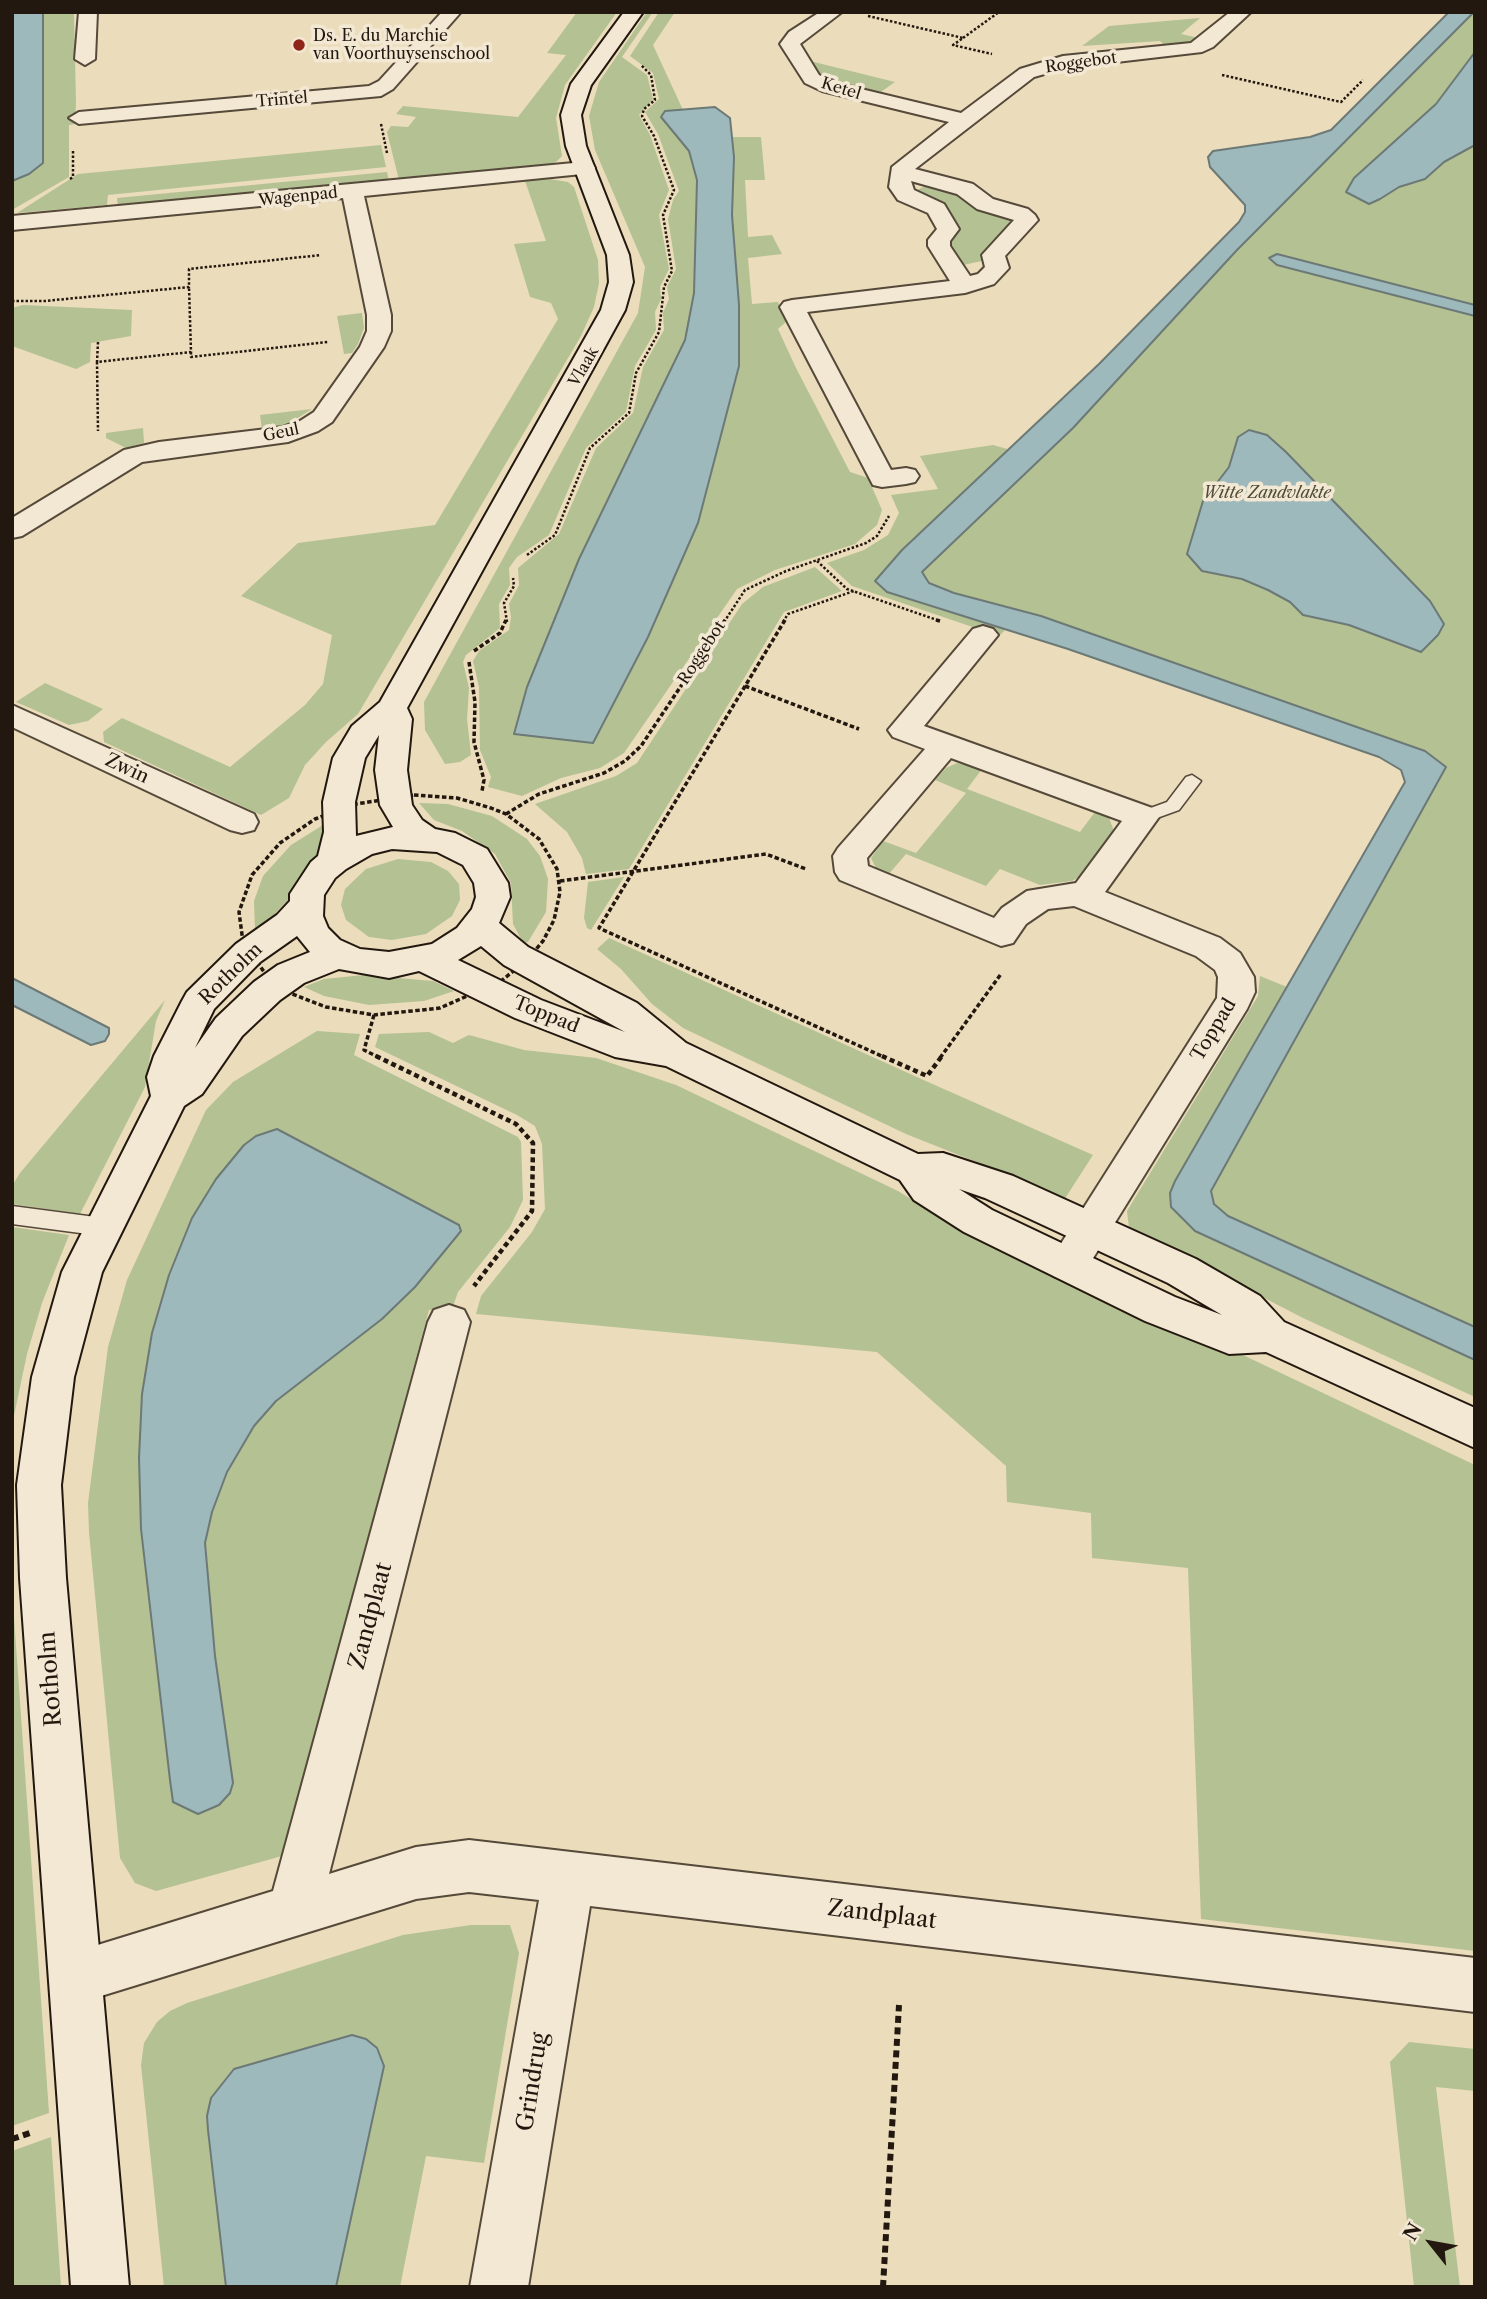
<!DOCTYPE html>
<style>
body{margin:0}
#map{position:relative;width:1487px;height:2299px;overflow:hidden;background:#ebdcbb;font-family:"Libre Caslon Text",serif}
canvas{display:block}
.frame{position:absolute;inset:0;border:14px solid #23180f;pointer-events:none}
.north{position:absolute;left:1396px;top:2208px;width:70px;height:70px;-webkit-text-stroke:5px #f2e8d3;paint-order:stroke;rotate:301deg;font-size:19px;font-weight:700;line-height:28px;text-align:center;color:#23180f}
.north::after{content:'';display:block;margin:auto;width:24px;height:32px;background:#23180f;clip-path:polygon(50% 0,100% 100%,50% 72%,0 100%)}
</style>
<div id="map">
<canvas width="1487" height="2299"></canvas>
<div class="frame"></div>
<div class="north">N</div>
</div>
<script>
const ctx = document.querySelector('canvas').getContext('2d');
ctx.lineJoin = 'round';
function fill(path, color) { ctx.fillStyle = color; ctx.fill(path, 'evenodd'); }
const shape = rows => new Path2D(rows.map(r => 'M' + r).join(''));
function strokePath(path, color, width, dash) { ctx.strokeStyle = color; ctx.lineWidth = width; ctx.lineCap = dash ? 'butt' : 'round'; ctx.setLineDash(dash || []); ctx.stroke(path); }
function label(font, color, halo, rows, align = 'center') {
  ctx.font = font + ' "Libre Caslon Text",serif'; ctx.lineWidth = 7; ctx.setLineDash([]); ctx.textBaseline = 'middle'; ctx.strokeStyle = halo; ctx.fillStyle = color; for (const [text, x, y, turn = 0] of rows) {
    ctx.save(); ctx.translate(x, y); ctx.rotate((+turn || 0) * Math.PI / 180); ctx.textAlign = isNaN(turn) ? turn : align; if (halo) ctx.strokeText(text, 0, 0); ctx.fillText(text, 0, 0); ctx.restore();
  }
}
fill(shape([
 [43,12,74,12,76,103,75,124,69,125,69,177,12,210,12,181,29,174,43,162],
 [577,12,617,12,565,85,556,118,562,156,556,162,544,166,399,180,387,132,391,126,408,127,416,117,396,114,403,106,518,117,566,55,547,53],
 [647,12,653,12,622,57,647,75,653,99,639,115,650,135,669,190,659,215,669,269,660,287,661,299,655,312,656,330,635,366,626,412,586,448,549,535,517,557,509,568,510,585,499,604,500,628,466,655,463,662,469,688,467,719,471,755,460,762,445,764,425,730,424,702,638,313,645,267,595,150,589,116,599,82],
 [659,12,675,12,653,45,683,110,665,111,674,130,689,151,697,180,694,293,685,340,579,559,527,687,514,734,593,743,648,637,698,523,739,366,739,305,732,215,734,157,730,137,761,137,765,180,745,180,748,237,772,235,782,254,748,258,752,304,778,302,787,321,778,329,796,368,850,472,868,478,882,510,877,525,855,544,775,570,737,589,624,753,600,768,561,778,522,796,488,787,491,777,480,750,479,687,473,661,479,651,509,630,511,617,509,604,519,585,518,568,559,534,596,448,633,413,643,367,664,330,663,313,669,299,667,287,676,269,668,219,673,200,679,191,658,134,645,112,659,99,653,73,630,56],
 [1456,12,1475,12,1475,1348,1202,1222,1188,1190,1430,766,910,590,900,569],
 [1200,18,1181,34,1199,38,1189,43,1167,48,1160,41,1082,46,1109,26],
 [810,61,895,82,878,94,833,83,821,76],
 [381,145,386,167,108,195,107,205,17,213,78,174],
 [387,172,389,181,118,208,117,198],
 [550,179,568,182,574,187,598,260,599,283,594,307,581,336,358,714,326,742,305,765,289,798,261,815,104,742,103,732,122,718,230,767,305,705,323,684,332,635,241,596,298,543,435,525,558,319,551,303,530,297,514,244,546,241,525,181],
 [927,185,956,192,1015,220,1012,226,984,251,982,261,963,265,949,244,959,227,944,206,917,190],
 [23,305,132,310,131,336,91,343,90,362,76,369,12,346,12,308],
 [362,313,364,328,358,344,352,353,344,354,337,316],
 [312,409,288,424,262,429,260,415],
 [143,428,144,443,126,448,106,438,106,433],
 [993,445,1011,450,902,550,875,581,887,592,1006,629,999,636,852,586,827,563,864,550,888,535,899,513,891,495,938,489,920,456],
 [815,567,842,591,784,612,629,869,586,874,582,858,567,832,535,804,616,776,637,763,742,604,763,587],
 [45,683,103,709,88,721,69,725,16,702],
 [957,763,982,769,967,789,1080,832,1095,812,1109,818,1114,831,1079,877,1072,881,1040,885,1000,869,986,886,906,854,888,875,877,870,871,858,883,841,916,853,966,793,935,780,946,768],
 [419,803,448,804,492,816,527,839,540,856,548,879,546,912,528,942,523,943,513,924,511,883,495,854,462,831,434,820],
 [323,825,327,834,322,847,290,898,266,923,255,930,254,901,263,876,291,845],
 [398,859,431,862,448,871,459,884,460,900,452,916,426,934,392,940,369,937,346,920,341,905,345,889,366,869],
 [624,877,591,930,587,928,584,918,588,882],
 [609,938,928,1082,1093,1155,1064,1200,1009,1175,906,1134,683,1028,652,1004,621,969,597,949],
 [364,975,433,981,454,991,424,1001,369,1005,324,996,304,987,324,979],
 [1260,976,1287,987,1175,1181,1170,1193,1183,1220,1195,1231,1475,1360,1475,1397,1303,1318,1129,1228,1127,1211,1258,996],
 [165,1000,156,1021,145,1087,80,1214,12,1204,12,1186,20,1173],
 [317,1031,360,1034,354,1055,518,1137,521,1142,523,1200,510,1227,458,1292,451,1312,429,1310,282,1856,156,1891,135,1883,120,1858,89,1532,88,1503,108,1347,127,1280,206,1110,233,1082],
 [224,1168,382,1319,276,1401,254,1426,227,1472,212,1512,205,1543,215,1656,170,1780,141,1529,139,1458,142,1395,152,1333,169,1275,192,1218],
 [429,1032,453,1043,469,1035,524,1050,596,1058,676,1085,898,1191,959,1229,1155,1322,1245,1356,1475,1465,1475,1951,1201,1919,1188,1568,1092,1558,1091,1513,1007,1502,1006,1466,877,1352,476,1314,481,1296,532,1232,545,1209,542,1144,535,1126,517,1115,375,1047,379,1034],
 [12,1227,69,1235,42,1303,27,1354,12,1425],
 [14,1617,49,2113,12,2126,12,1618],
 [471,1925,510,1925,519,1953,484,2163,426,2156,400,2287,164,2287,141,2065,144,2043,157,2022,170,2011,187,2003,403,1935],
 [1409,2042,1475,2049,1475,2091,1436,2087,1460,2287,1414,2287,1390,2062],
 [51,2137,61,2287,14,2287,12,2151]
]), '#b3c193');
const water = shape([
 [12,12,43,12,43,163,29,174,12,181,12,12],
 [1449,12,1474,12,1237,250,1073,428,922,572,929,583,954,593,1041,616,1425,751,1446,767,1211,1191,1214,1204,1228,1216,1475,1327,1475,1360,1195,1231,1171,1207,1170,1193,1175,1181,1405,782,1401,770,1379,757,1068,649,887,592,875,581,902,550,1099,364,1239,222,1245,212,1245,205,1210,167,1208,157,1213,151,1310,137,1331,130,1449,12],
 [1475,52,1475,145,1444,162,1425,179,1399,187,1380,199,1369,204,1346,192,1354,178,1436,104,1475,52],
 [715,107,730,118,734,157,732,215,739,305,739,366,698,523,648,637,593,743,514,734,527,687,579,559,685,340,694,293,697,180,689,151,661,117,665,111,715,107],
 [1277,254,1475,305,1475,316,1277,265,1269,258,1277,254],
 [1249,430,1267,435,1286,452,1430,601,1444,624,1438,635,1421,652,1349,625,1303,615,1290,602,1268,590,1242,579,1202,571,1187,554,1203,501,1229,467,1238,437,1249,430],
 [12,978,109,1028,109,1034,105,1041,91,1045,12,1005,12,978],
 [277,1129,459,1225,461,1231,415,1287,382,1319,276,1401,254,1426,227,1472,212,1512,205,1543,215,1656,233,1783,230,1793,219,1805,198,1814,173,1802,170,1780,141,1529,139,1458,142,1394,152,1333,169,1275,192,1218,216,1179,244,1145,256,1136,277,1129],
 [352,2035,366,2039,377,2048,384,2066,336,2287,226,2287,208,2130,207,2116,211,2098,234,2069,352,2035]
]);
fill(water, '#9db9bb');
strokePath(water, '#6c7976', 2);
const lane = shape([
 [1192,775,1201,781,1179,810,1143,823,1137,821,1134,817,1137,813,1167,802,1186,777,1192,775],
 [12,1206,103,1218,111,1221,114,1227,111,1233,103,1236,12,1224,12,1206]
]);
const street = shape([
 [79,12,97,12,95,59,85,65,75,59,79,12],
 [442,12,461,12,393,89,381,96,79,124,69,118,79,112,369,86,379,81,442,12],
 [820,12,842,12,800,44,819,75,836,83,961,113,1020,69,1063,56,1191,43,1230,12,1251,12,1213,47,1202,52,1065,68,1034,77,915,169,973,184,993,199,1028,209,1035,215,1038,220,1005,256,1009,268,994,284,965,293,807,312,891,470,906,468,915,470,919,476,915,482,906,484,882,487,873,485,780,307,784,302,792,300,950,281,928,246,928,240,937,229,928,213,898,200,889,187,892,167,949,122,822,91,805,83,780,44,789,32,820,12],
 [911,181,957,194,977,209,1014,220,982,255,985,267,978,274,970,276,950,246,950,241,959,229,944,204,914,190,911,181],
 [584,162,592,163,595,168,592,173,364,196,391,315,391,331,384,347,332,422,318,431,288,442,142,462,22,536,12,538,12,518,124,450,159,442,283,427,300,421,314,412,360,347,367,331,367,315,343,198,12,230,12,216,584,162],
 [983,626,993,629,998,635,924,726,1155,809,1159,817,1105,892,1220,938,1240,953,1254,977,1255,992,1247,1009,1082,1276,1068,1281,1054,1276,1048,1264,1217,998,1218,977,1215,970,1196,956,1074,906,1048,909,1026,924,1013,943,1001,946,840,880,835,872,833,856,838,848,925,749,893,737,888,730,973,629,983,626],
 [951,758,1122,821,1076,883,1027,891,1002,908,994,918,868,866,867,858,951,758],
 [12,705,254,814,258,822,254,830,242,833,230,830,12,727,12,705],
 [449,1305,464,1310,470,1322,329,1874,416,1847,469,1840,1475,1958,1475,2012,590,1906,528,2287,470,2287,539,1900,469,1892,416,1899,75,2004,56,1997,49,1978,56,1959,75,1952,273,1891,428,1322,434,1310,449,1305]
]);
const secondary = shape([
 [624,12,643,12,591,85,581,115,586,146,629,255,633,282,625,310,407,708,412,719,407,770,412,805,422,820,435,829,455,833,487,849,508,883,510,897,499,923,528,947,637,1003,686,1043,918,1154,943,1153,1013,1176,1196,1259,1260,1296,1284,1322,1475,1408,1475,1448,1266,1352,1229,1354,1145,1321,964,1232,914,1200,900,1180,666,1066,615,1057,515,1018,419,971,389,978,339,969,304,983,280,1000,242,1036,202,1094,184,1106,102,1272,74,1377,61,1485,66,1578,129,2287,71,2287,20,1578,17,1485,32,1377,62,1272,151,1096,147,1077,154,1056,182,1001,187,992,236,944,277,915,290,901,290,894,311,862,318,856,324,832,323,802,333,758,352,726,380,702,601,310,609,282,607,255,566,146,561,115,571,84,624,12],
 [379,735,375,770,380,805,393,827,356,836,355,802,365,758,379,735],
 [392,849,437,852,463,865,474,883,476,897,472,909,457,928,432,944,389,952,360,949,340,940,328,928,323,916,324,895,335,878,346,869,372,854,392,849],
 [297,936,310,952,278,965,254,982,216,1018,195,1048,214,1009,260,962,297,936],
 [481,946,504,965,625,1032,541,1000,458,960,481,946],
 [959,1189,985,1198,1168,1283,1222,1315,1175,1297,992,1210,959,1189]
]);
strokePath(lane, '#55493a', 3);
strokePath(street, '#55493a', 4);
strokePath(secondary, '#23180f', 4);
strokePath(shape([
 [868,16,963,38,953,45,992,54],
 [963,38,999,12],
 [1222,75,1341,102,1363,80],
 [381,124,387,153],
 [70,179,73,177,73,150],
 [12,301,45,301,189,287,189,269,321,255],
 [98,342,97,362,191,352,189,287],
 [191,352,191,357,328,342],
 [97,362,98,431],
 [527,555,555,535,590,448,629,413,636,373,659,332,664,287,672,271,663,215,674,190,654,136,642,116,644,109,655,100,651,75,641,65],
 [817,561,847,589,940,621],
 [507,622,504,603,514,586,513,578],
 [724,622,745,590,786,571,866,543,877,536,889,516],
 [783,622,788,614,854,591]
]), '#23180f', 2.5, [2.5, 2]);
strokePath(shape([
 [785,620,599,928,886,1058],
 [936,620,940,621],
 [474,651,500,633,506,620],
 [469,662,475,702,474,742,484,780,482,791],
 [745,686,859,729],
 [414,795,457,798,491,808,506,814,539,839,557,869,560,892,554,920,543,941,526,961,501,981,440,1008,374,1015,326,1007,287,992,267,976,243,942,239,912,252,875,280,843,315,819,356,804,414,795],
 [506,814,539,794,604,773,625,761,641,746,725,620],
 [560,881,766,854,806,869],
 [374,1015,364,1050,380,1058],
 [940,1058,1001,974]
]), '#23180f', 3.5, [4.5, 2.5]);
strokePath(shape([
 [376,1056,516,1124,533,1143,532,1211,474,1286],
 [882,1056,927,1076,942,1056]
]), '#23180f', 4.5, [5, 3.5]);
strokePath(shape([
 [12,2139,30,2133],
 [883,2287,899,2005]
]), '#23180f', 6, [7, 4.5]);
fill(lane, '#f2e8d3');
fill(street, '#f2e8d3');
fill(secondary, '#f2e8d3');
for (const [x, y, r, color] of [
 [299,45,7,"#8f2418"]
]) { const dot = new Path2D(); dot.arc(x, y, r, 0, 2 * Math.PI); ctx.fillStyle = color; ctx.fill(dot); strokePath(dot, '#f2e8d3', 2.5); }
label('16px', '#23180f', '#f2e8d3', [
 ["Ds. E. du Marchie",313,36],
 ["van Voorthuysenschool",313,54]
], 'left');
label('16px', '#23180f', '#f2e8d3', [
 ["Roggebot",1081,63,-8],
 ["Ketel",841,89,17],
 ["Trintel",282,100,-5],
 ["Wagenpad",298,197,-6],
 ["Vlaak",584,367,-60],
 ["Geul",281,433,-12],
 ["Roggebot",702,653,-57]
]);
label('italic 16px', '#4e4b37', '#f2e8d3', [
 ["Witte Zandvlakte",1267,493]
]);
label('19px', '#23180f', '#f2e8d3', [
 ["Zwin",127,769,25],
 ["Rotholm",231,974,-44],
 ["Toppad",546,1015,22],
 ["Toppad",1214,1030,-59]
]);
label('23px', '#23180f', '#f2e8d3', [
 ["Zandplaat",371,1616,-75],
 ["Rotholm",51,1679,-94],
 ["Zandplaat",882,1915,7],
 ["Grindrug",533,2082,-81]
]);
</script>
